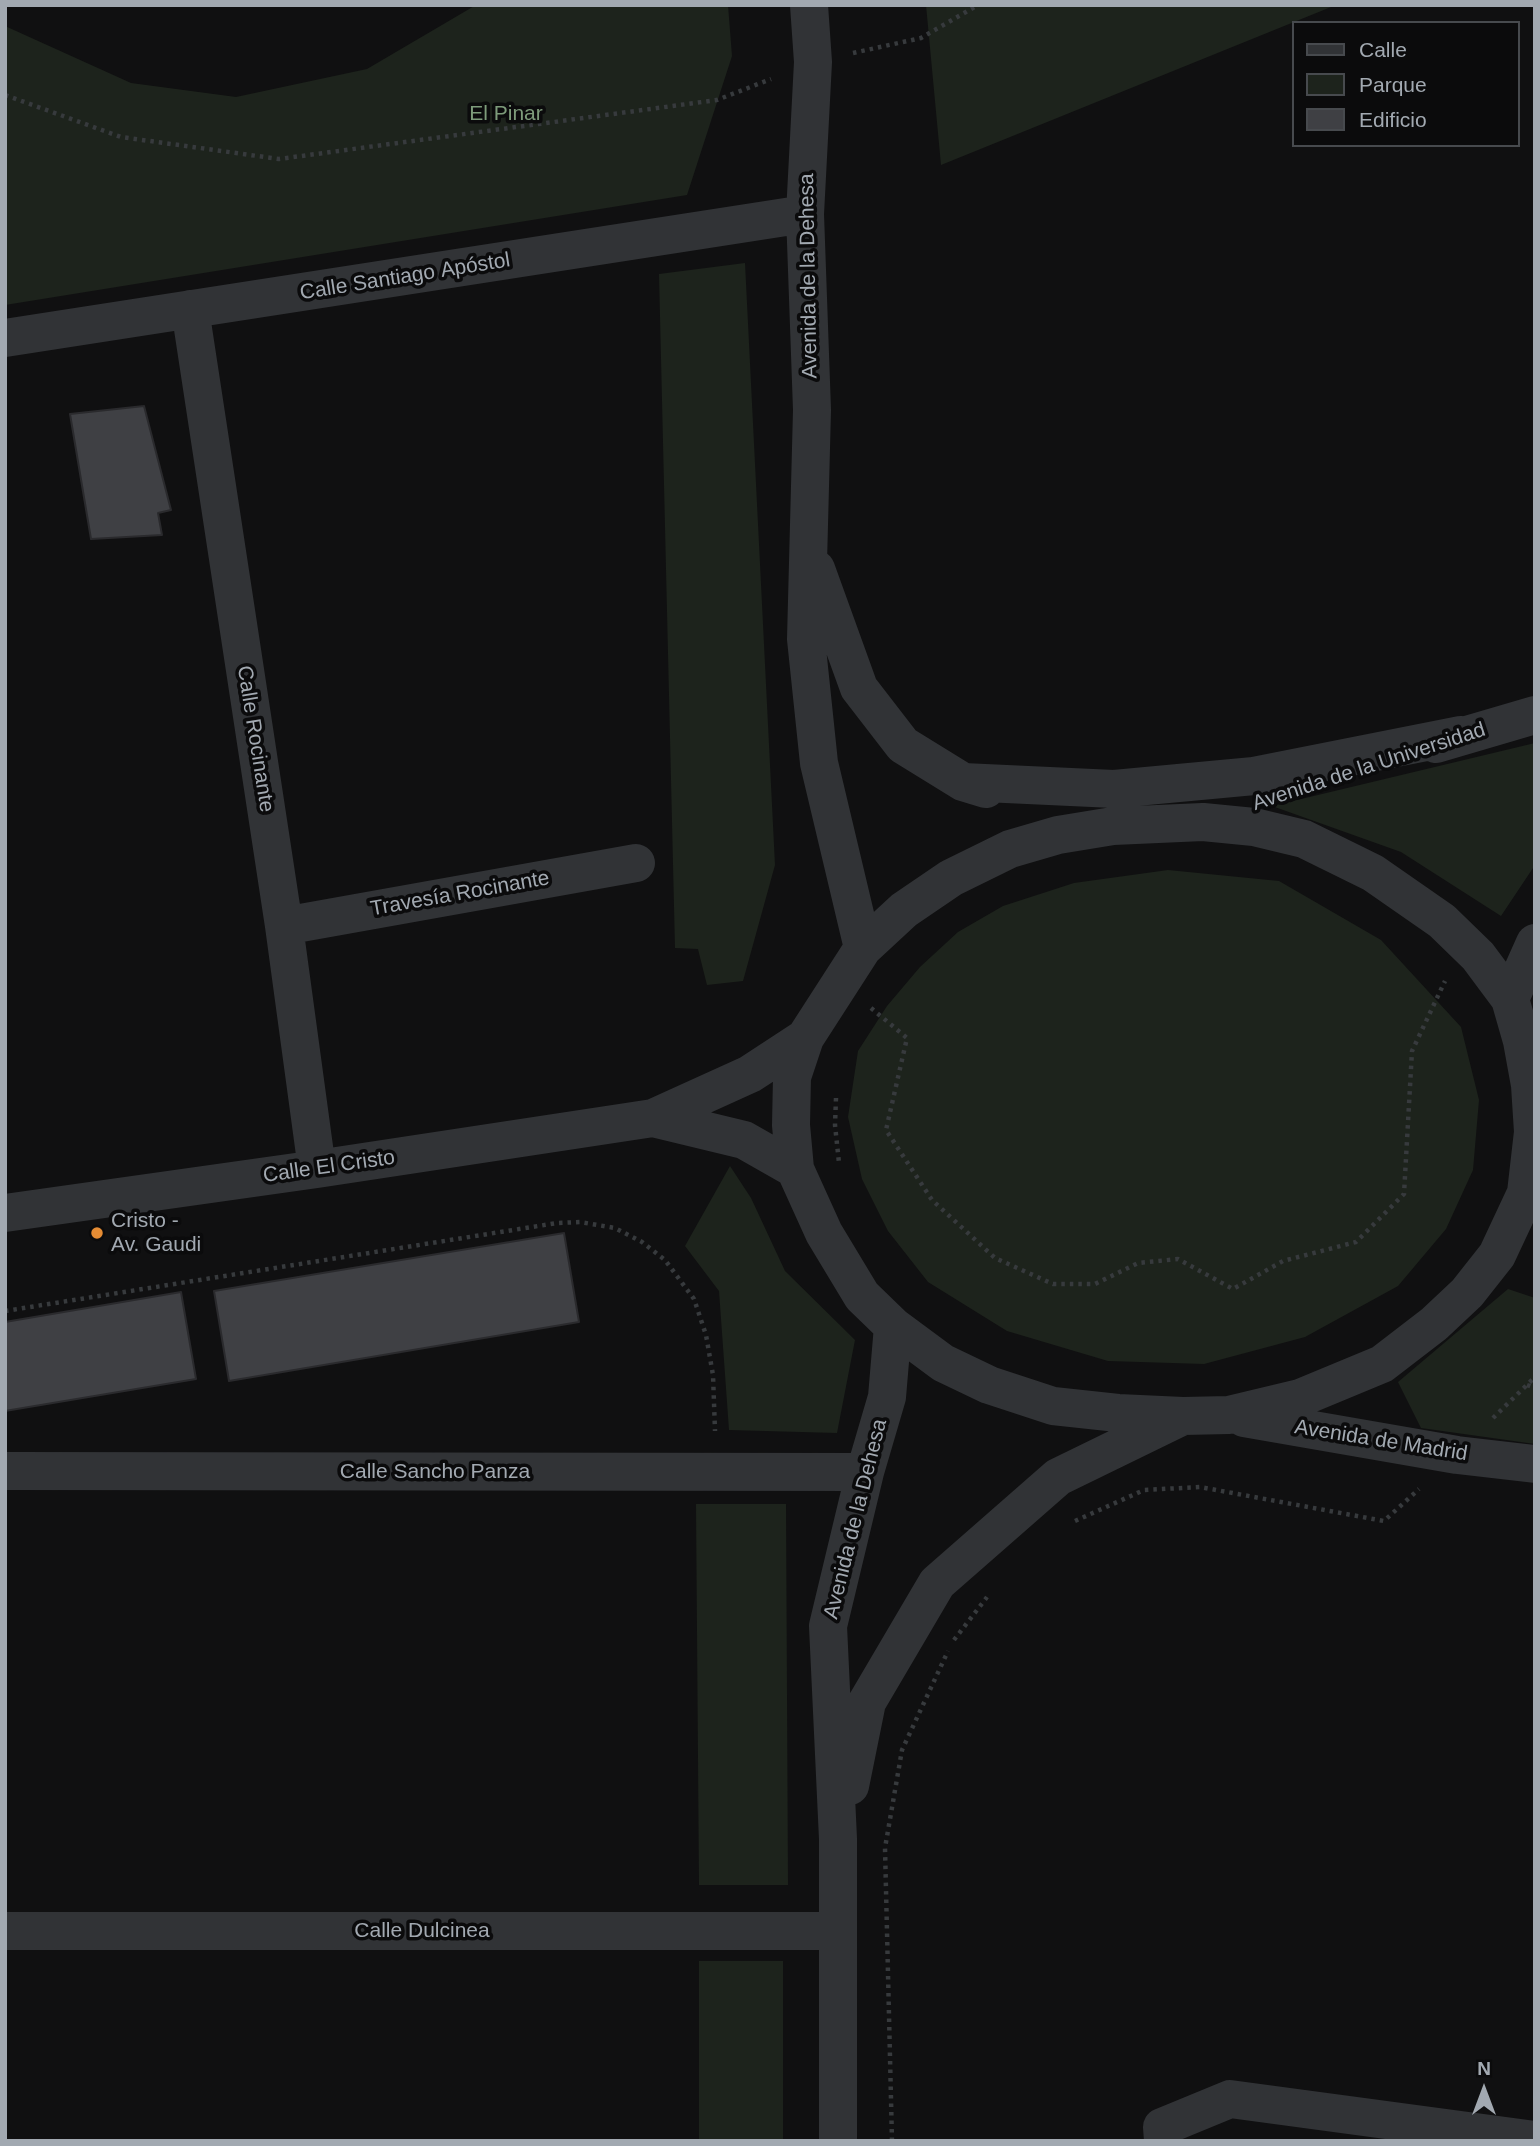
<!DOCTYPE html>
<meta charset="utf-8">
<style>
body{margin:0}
#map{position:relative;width:1540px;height:2146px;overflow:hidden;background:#101011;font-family:Helvetica,sans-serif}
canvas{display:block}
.frame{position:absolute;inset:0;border:7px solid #a2a9b1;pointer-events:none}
.legend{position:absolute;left:1292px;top:21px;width:228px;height:126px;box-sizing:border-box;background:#0b0b0c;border:2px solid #474a4e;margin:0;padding:9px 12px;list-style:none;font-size:21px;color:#a2a9b1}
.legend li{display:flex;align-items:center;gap:14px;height:35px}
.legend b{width:35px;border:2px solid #474a4e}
.north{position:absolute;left:1449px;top:2055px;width:70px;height:70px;-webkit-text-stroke:5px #0b0b0c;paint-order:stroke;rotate:0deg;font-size:19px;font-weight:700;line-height:28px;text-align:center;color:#a2a9b1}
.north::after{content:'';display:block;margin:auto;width:24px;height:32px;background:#a2a9b1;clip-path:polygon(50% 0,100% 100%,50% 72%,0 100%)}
</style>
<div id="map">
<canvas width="1540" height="2146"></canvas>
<div class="frame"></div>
<ul class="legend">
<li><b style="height:9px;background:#313336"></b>Calle</li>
<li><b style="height:19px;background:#1d231c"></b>Parque</li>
<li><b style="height:19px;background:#3f4044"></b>Edificio</li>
</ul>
<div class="north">N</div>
</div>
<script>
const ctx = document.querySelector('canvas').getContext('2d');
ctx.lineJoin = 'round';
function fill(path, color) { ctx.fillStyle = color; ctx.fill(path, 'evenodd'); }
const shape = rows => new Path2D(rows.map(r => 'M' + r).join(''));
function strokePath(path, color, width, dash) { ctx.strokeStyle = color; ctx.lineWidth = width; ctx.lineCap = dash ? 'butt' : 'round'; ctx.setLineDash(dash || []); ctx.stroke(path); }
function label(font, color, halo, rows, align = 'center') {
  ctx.font = font + ' Helvetica,sans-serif'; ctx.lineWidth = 7; ctx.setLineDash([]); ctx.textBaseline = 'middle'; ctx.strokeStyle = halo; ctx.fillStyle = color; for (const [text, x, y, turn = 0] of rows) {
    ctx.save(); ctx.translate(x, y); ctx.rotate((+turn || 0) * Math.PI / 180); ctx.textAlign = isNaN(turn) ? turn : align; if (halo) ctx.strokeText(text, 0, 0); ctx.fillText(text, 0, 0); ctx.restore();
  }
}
fill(shape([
 [476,5,728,5,732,56,687,195,5,305,5,26,131,83,236,97,367,69],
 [926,5,1336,5,941,165],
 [745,263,775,865,743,981,707,985,698,949,675,948,659,274],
 [1535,743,1535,865,1501,916,1401,852,1272,806],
 [1168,870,1279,881,1381,940,1461,1027,1479,1100,1473,1170,1446,1229,1398,1286,1305,1337,1204,1364,1108,1361,1007,1331,928,1282,888,1231,862,1179,848,1117,858,1051,887,1006,920,967,958,932,1003,906,1074,883],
 [730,1166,751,1198,785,1271,855,1340,837,1433,729,1430,719,1291,685,1246],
 [1508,1289,1535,1298,1535,1444,1421,1428,1398,1382],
 [696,1504,786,1504,788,1885,699,1885],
 [699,1961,783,1961,783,2141,699,2141]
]), '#1d231c');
const building = shape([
 [144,406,171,510,158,513,162,535,91,539,70,414,144,406],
 [564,1233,579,1322,229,1381,214,1291,564,1233],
 [181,1292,196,1379,5,1411,5,1322,181,1292]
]);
fill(building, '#3f4044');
strokePath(building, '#2a2a2d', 2);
strokePath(shape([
 [853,53,921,38,978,5],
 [5,95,121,137,279,159,717,100,771,79],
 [871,1008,907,1038,886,1130,932,1200,995,1258,1053,1284,1095,1284,1138,1263,1178,1259,1233,1289,1283,1261,1356,1242,1404,1194,1412,1051,1445,981],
 [836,1098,835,1125,839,1163],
 [5,1311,557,1223,580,1222,615,1228,642,1242,665,1260,694,1299,706,1335,713,1375,715,1431],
 [1527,1385,1535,1388],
 [1493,1418,1535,1377],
 [1075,1521,1144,1490,1200,1487,1384,1521,1419,1489],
 [954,1640,987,1597],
 [892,2141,885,1848,902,1750,948,1651]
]), '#373a3d', 4.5, [3.5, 5]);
strokePath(shape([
 [809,5,813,62,805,214,812,410,806,639,819,763,863,948],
 [190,309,284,926,317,1169],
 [5,338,805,214],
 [816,569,859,688,903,745,963,782,986,789],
 [1436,744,1535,715],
 [963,782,1114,789,1254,776,1461,735],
 [1203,822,1254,827,1304,839,1373,873,1442,921,1478,956,1510,999,1522,1041,1530,1085,1533,1132,1526,1193,1497,1255,1467,1293,1434,1324,1382,1364,1300,1398,1229,1415,1183,1416,1118,1413,1053,1406,989,1385,943,1363,893,1326,862,1296,824,1233,795,1169,791,1125,792,1077,805,1038,863,948,904,910,951,878,1010,849,1058,835,1113,826,1203,822],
 [284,926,636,863],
 [1510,999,1535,943],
 [653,1118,744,1140,795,1169],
 [5,1213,317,1169,653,1118,750,1074,805,1038],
 [1244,1418,1457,1455,1535,1464],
 [5,1471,865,1472],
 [850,1786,867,1702,937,1583,1058,1477,1181,1417],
 [5,1931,838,1931],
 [838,2141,838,1839,828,1626,865,1472,887,1397,893,1326],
 [1163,2141,1162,2127,1230,2099,1535,2140]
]), '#313336', 38);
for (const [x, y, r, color] of [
 [97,1233,7,"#e58c34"]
]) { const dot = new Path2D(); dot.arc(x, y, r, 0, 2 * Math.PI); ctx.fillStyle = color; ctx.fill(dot); strokePath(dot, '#0b0b0c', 2.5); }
label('21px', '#7d9b7a', '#0b0b0c', [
 ["El Pinar",506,114]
]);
label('21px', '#a2a9b1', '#0b0b0c', [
 ["Avenida de la Dehesa",809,276,-91],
 ["Calle Santiago Apóstol",405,277,-9],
 ["Calle Rocinante",255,739,81],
 ["Avenida de la Universidad",1369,767,-18],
 ["Travesía Rocinante",460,894,-10],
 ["Calle El Cristo",329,1167,-8],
 ["Avenida de Madrid",1381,1441,9],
 ["Calle Sancho Panza",435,1472],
 ["Avenida de la Dehesa",856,1519,-76],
 ["Calle Dulcinea",422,1931]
]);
label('21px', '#a2a9b1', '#0b0b0c', [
 ["Cristo -",111,1221],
 ["Av. Gaudi",111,1245]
], 'left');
</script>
